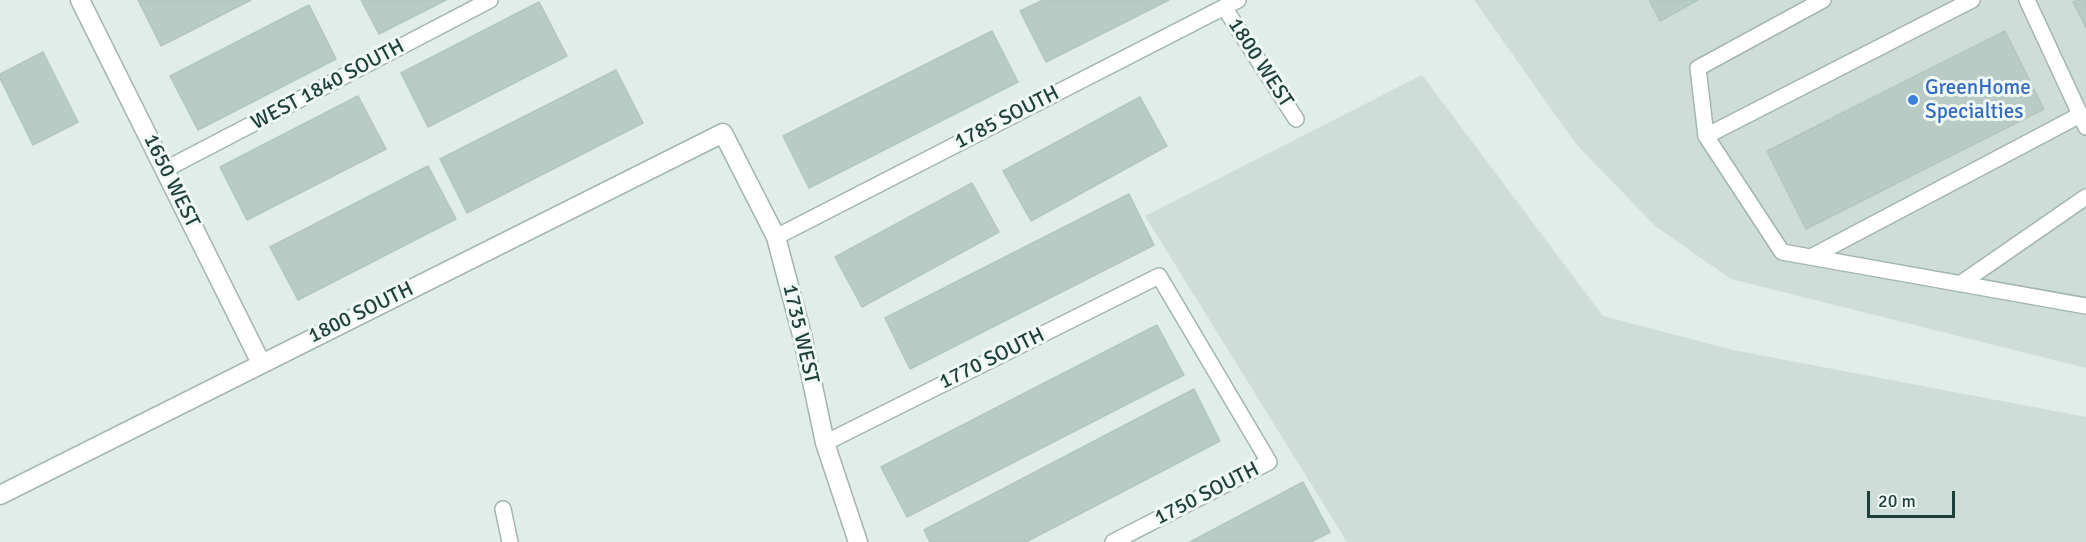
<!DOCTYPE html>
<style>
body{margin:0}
#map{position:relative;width:2086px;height:542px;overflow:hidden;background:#e1ede9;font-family:Signika,sans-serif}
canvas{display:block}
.scale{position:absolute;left:1867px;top:491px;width:88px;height:27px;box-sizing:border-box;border:3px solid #1f3f3a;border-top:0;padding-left:8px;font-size:18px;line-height:21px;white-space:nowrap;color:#1f3f3a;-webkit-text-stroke:4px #f1f9f6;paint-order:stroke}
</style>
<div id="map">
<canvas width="2086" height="542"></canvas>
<div class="scale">20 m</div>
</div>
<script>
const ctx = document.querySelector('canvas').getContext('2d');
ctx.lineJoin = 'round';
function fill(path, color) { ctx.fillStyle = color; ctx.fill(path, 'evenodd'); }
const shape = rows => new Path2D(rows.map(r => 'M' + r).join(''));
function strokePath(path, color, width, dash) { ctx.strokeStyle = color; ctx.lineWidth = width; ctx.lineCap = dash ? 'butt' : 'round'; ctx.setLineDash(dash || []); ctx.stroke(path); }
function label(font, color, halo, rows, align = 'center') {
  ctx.font = font + ' Signika,sans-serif'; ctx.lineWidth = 6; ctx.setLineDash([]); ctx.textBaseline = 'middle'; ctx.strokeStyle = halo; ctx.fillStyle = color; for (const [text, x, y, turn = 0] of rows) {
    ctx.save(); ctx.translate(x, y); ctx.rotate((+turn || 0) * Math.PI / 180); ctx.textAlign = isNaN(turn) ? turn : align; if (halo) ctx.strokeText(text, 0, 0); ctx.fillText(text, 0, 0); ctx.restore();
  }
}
fill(shape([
 [1474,0,2086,0,2086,368,1731,279,1655,226,1576,144],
 [1422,75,1603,316,1733,350,2086,417,2086,542,1347,542,1145,216]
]), '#cfddd8');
const building = shape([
 [138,0,251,0,161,46,138,0],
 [361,0,446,0,379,34,361,0],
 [1043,0,1169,0,1046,62,1020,11,1043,0],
 [1649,0,1698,0,1660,21,1649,0],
 [2078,0,2086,0,2086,28,2073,2,2078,0],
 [539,2,567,56,428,127,401,73,539,2],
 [309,5,336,59,198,130,170,76,309,5],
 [992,31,1018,82,809,188,783,136,992,31],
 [2005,31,2044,109,1806,229,1767,151,2005,31],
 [43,52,78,122,33,145,0,78,0,74,43,52],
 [616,70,643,123,467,213,440,159,616,70],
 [358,96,386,149,247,220,220,167,358,96],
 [1140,97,1167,146,1031,221,1003,171,1140,97],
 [428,166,456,219,298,300,270,247,428,166],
 [972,183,999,232,862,307,835,257,972,183],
 [1129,194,1154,245,910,369,885,318,1129,194],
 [1157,325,1184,375,907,517,881,467,1157,325],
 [1194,389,1220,441,1026,542,930,542,924,530,1194,389],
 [1303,482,1330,532,1311,542,1190,542,1303,482]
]);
fill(building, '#b8cbc5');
strokePath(building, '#b2c7c1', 1.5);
const lane = shape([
 [1972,0,1706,136,1782,252,2086,306],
 [2027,0,2086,127],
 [1224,7,1296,119],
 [1706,136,1698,68,1823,0],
 [166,169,490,0],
 [776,237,1238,0],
 [1811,257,2080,115],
 [1960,284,2086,197],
 [825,443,1159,276,1269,462,1113,542],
 [503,509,510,542]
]);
const street = shape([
 [80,0,261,363],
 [0,495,723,133,776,237,803,339,825,443,858,542]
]);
strokePath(lane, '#a3b5b1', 18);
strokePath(street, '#a3b5b1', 21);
strokePath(lane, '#fff', 15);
strokePath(street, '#fff', 18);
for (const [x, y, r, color] of [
 [1913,100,6,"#3f7fe0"]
]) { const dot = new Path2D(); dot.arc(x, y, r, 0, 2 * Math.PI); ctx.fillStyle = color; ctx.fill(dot); strokePath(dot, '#f1f9f6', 2); }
label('21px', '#1f3f3a', '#f1f9f6', [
 ["1800 WEST",1260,63,57],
 ["WEST 1840 SOUTH",328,85,-28],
 ["1785 SOUTH",1007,118,-27],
 ["1650 WEST",171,181,64],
 ["1800 SOUTH",361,313,-26],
 ["1735 WEST",800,334,77],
 ["1770 SOUTH",992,359,-26],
 ["1750 SOUTH",1207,494,-27]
]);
label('21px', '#366cbe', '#f1f9f6', [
 ["GreenHome",1925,88],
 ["Specialties",1925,112]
], 'left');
</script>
